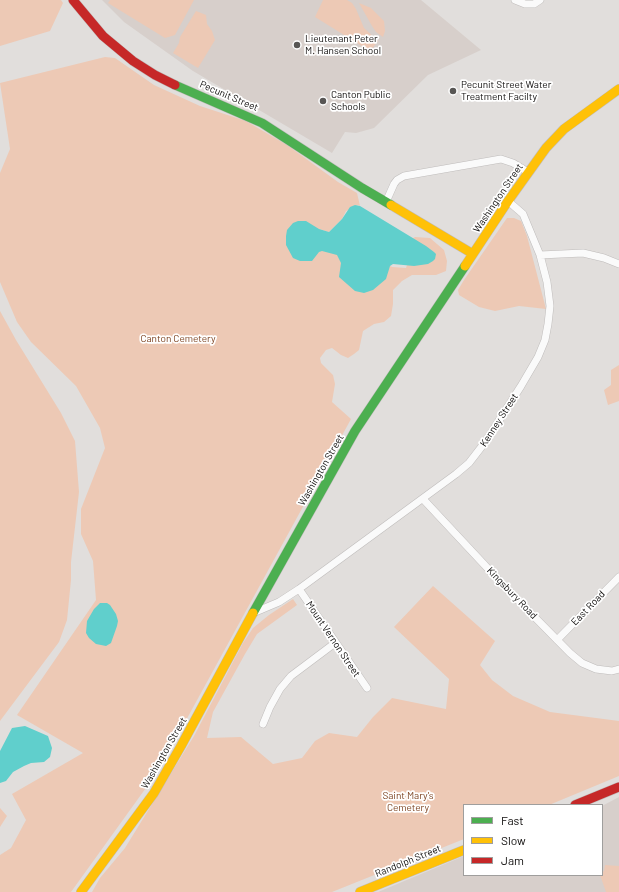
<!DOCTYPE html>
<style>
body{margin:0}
#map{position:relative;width:619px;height:892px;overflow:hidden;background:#e1dedc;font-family:Barlow,sans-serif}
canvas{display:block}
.legend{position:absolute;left:463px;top:804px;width:140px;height:72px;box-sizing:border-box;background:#fff;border:1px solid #9f9e9d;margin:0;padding:5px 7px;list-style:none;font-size:12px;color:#0e0c0b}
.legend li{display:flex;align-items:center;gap:8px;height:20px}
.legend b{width:20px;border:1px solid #9f9e9d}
</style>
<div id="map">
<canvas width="619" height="892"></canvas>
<ul class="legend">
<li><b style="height:5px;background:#4caf50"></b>Fast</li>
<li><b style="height:5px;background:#ffc107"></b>Slow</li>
<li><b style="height:5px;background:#c62828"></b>Jam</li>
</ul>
</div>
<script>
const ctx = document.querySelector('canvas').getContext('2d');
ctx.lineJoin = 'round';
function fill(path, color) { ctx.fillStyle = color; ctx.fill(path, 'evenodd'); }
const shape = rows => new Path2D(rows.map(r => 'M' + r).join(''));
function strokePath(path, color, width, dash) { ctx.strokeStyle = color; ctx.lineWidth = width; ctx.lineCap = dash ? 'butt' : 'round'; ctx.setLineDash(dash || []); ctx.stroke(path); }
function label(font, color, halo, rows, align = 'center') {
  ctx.font = font + ' Barlow,sans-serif'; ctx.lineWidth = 3.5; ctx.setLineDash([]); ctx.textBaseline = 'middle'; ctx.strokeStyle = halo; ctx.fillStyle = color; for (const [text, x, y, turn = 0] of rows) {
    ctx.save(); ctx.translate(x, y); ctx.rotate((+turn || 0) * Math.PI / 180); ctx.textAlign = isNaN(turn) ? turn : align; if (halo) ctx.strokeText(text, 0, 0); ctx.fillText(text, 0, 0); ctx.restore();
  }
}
fill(shape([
 [102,0,421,0,481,50,428,75,374,128,356,133,345,132,332,153,193,71,124,22],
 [619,797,619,892,378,892,464,856,464,875,602,875,602,806]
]), '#d7cfcb');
fill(shape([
 [0,0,61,0,63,3,50,31,0,46],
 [110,0,194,0,175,35,165,38,108,3],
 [323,0,347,0,352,3,356,9,364,28,378,41,370,51,315,17],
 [359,3,371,8,384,21,385,31,383,37,376,32,372,26],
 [196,11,206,15,207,24,212,31,215,40,198,68,173,53,179,43,180,37],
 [105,57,115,58,154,85,200,106,246,121,287,145,338,182,357,193,360,206,358,205,346,211,342,219,329,232,319,229,378,258,392,267,406,268,409,259,408,241,415,237,430,238,444,250,447,261,446,271,436,275,412,275,402,281,393,290,393,304,391,316,384,322,374,324,363,331,359,350,354,354,348,358,341,355,332,348,326,350,320,358,321,363,333,375,335,384,332,402,351,419,173,744,148,785,71,892,0,892,0,855,11,848,26,820,12,794,83,753,17,715,96,600,93,561,81,534,81,509,105,448,100,428,76,386,31,342,17,322,0,282,0,173,10,149,0,83],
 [507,218,514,218,521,221,527,236,546,309,519,306,495,311,479,307,459,295,458,290,464,280],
 [0,311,16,340,61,413,75,441,79,492,71,562,71,580,67,620,59,642,0,721],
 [619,365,619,401,608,405,604,390,611,385,611,370],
 [433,586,495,641,480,665,492,680,513,696,550,712,619,721,619,776,549,805,464,805,464,839,332,892,92,892,100,878,125,848,194,736,243,643,253,628,269,615,293,599,297,605,257,634,245,654,213,712,207,738,241,737,273,764,302,758,315,741,329,733,357,737,373,717,392,698,446,709,449,679,394,627],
 [0,808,7,816,0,827],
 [605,865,619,866,619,892,606,892,600,875,602,875,602,872,604,871]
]), '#edc9b5');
fill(shape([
 [355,205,360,206,426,246,434,252,436,254,435,259,433,261,428,264,414,266,393,264,390,266,386,279,373,290,364,293,355,291,339,277,341,263,337,255,322,251,319,252,312,261,300,261,293,258,286,245,286,236,287,230,293,223,298,221,306,221,319,229,329,232,342,219,350,207],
 [100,603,107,603,110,605,116,614,118,621,117,626,111,643,106,646,96,644,89,638,86,633,87,621,94,609],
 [25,726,48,736,52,748,50,757,44,762,31,763,24,766,13,772,6,781,0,783,0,751,12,728]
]), '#60cfcc');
const street = shape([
 [515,0,525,4,534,4,540,0],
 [386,202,394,184,397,180,404,176,501,159,513,163,528,172],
 [540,255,583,253,604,258,619,264],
 [423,499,507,589,570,653,582,663,596,669,612,671,619,669],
 [299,589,367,688],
 [253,613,279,602,299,589,456,474,469,463,486,441,521,386,538,357,545,340,548,324,550,306,547,282,540,255,523,214,508,201],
 [557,640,619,577],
 [263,724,270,707,280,689,291,676,335,643]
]);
const fast = shape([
 [175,85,262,123,362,188,391,205],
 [253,613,355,431,465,266]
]);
const slow = shape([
 [391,205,473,254],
 [465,266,508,201,546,148,564,129,619,89],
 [81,892,154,793,181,746,253,613],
 [360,892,464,850]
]);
const jam = shape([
 [73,0,103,36,133,61,155,75,175,85],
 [575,805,619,787]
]);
strokePath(street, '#bfbcbb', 8);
strokePath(fast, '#bfbcbb', 10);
strokePath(slow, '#bfbcbb', 10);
strokePath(jam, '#bfbcbb', 10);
strokePath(street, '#fafafa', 7);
strokePath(fast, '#4caf50', 9);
strokePath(slow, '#ffc107', 9);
strokePath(jam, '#c62828', 9);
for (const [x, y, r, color] of [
 [297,45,4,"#585654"],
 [453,91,4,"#585654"],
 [323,101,4,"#585654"]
]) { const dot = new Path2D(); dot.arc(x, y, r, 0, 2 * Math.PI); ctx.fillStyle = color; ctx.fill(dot); strokePath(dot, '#fff', 1.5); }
label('10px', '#0e0c0b', '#fff', [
 ["Lieutenant Peter",305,39],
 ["M. Hansen School",305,51],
 ["Pecunit Street Water",461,85],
 ["Treatment Facilty",461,97],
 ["Canton Public",331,95],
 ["Schools",331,107]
], 'left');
label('10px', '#0e0c0b', '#fff', [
 ["Pecunit Street",229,96,23],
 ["Washington Street",498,198,-56],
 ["Kenney Street",499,420,-57],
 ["Washington Street",321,470,-60],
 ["Kingsbury Road",512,593,46],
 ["East Road",588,608,-46],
 ["Mount Vernon Street",333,639,56],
 ["Washington Street",164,753,-60],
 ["Randolph Street",408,861,-22]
]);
label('10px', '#7d4422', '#fff', [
 ["Canton Cemetery",178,339],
 ["Saint Mary's",408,796],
 ["Cemetery",408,808]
]);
</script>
